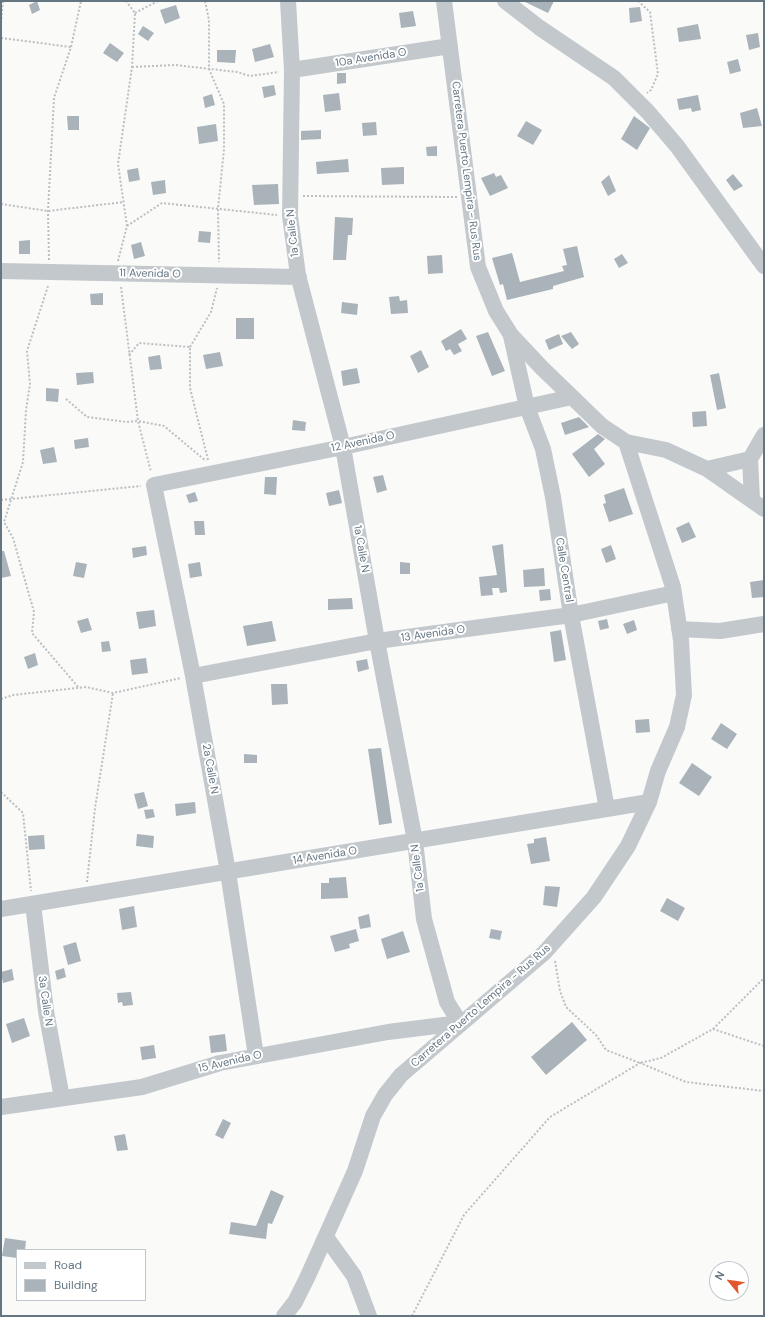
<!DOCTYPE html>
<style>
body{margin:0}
#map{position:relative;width:765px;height:1317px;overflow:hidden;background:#fafaf8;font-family:"DM Sans",sans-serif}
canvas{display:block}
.frame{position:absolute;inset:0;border:2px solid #657683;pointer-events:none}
.legend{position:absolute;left:16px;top:1249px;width:130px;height:52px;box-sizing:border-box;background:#fff;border:1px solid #c1c8cd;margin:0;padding:5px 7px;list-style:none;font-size:12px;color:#657683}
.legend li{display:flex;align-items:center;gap:8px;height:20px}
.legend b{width:20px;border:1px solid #c1c8cd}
.north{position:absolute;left:709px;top:1261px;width:40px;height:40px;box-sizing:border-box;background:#fff;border:1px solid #c1c8cd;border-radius:50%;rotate:299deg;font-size:11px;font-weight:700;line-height:16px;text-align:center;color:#657683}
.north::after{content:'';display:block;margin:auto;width:14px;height:18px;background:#e4572e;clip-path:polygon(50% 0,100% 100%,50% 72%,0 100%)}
</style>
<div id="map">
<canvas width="765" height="1317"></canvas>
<div class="frame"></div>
<ul class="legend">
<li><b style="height:5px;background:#c3c8cc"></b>Road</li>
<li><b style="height:11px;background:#aab3b9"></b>Building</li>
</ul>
<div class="north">N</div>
</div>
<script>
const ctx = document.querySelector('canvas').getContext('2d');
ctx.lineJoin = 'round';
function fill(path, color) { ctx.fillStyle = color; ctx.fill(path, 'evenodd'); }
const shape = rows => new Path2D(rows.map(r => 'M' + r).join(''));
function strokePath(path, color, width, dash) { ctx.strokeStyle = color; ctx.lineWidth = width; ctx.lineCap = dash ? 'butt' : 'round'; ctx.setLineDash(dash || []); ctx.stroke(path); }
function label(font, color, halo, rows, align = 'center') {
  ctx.font = font + ' "DM Sans",sans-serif'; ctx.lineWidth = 4; ctx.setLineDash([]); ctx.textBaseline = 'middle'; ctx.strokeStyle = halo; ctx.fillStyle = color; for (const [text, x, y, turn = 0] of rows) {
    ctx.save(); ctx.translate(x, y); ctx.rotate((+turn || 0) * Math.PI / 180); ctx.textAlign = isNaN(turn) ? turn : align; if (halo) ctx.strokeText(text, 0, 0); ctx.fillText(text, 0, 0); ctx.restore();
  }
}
fill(shape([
 [37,1,40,10,32,14,29,5],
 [523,1,554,1,548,13],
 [176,5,180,18,165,24,160,10],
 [640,7,642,21,630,23,629,8],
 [413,11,416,26,401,28,399,13],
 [698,24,701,39,679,42,677,28],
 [143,26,154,33,148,41,138,34],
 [758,33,760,47,749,50,746,35],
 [110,43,124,53,117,62,103,53],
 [270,44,274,57,255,62,252,49],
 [217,50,236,50,235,63,217,62],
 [738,59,741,71,730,74,727,62],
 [337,73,346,73,346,83,337,84],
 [274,85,276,95,264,98,262,87],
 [339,93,341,110,325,112,323,95],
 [212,94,215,105,205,108,203,97],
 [698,95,701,110,692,112,691,108,679,110,677,99],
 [757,108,762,126,743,128,740,113],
 [67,116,79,116,79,130,68,130],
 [634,116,650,128,637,150,621,139],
 [526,121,542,130,533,145,517,136],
 [376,122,377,135,363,136,362,123],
 [216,124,218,141,199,144,197,127],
 [321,130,321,139,301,140,301,131],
 [437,146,437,156,427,156,426,147],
 [348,159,349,172,317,174,316,162],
 [404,167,404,184,382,185,381,168],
 [138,168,140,180,129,182,127,170],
 [494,173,496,177,501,175,508,188,490,196,481,178],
 [733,174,743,186,734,191,726,180],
 [609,175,616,191,608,196,601,182],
 [165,180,166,193,153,195,151,182],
 [278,184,279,204,254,205,252,185],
 [335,217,353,218,352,235,348,235,346,260,333,260],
 [199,231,211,232,210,243,198,242],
 [30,240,30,254,19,254,19,241],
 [141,242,145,256,134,259,131,245],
 [577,246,584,277,553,286,553,289,507,300,503,284,500,285,492,258,512,253,520,282,564,271,562,266,567,265,563,249],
 [622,254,628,263,619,268,614,259],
 [442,255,443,273,428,274,427,256],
 [103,293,103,305,91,305,90,294],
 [399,296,400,301,407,300,408,313,391,314,389,297],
 [342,302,358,304,357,315,341,313],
 [236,318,254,318,254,339,236,339],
 [461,329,467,339,458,344,462,351,454,355,450,349,446,351,441,341],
 [488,332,505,371,492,376,476,336],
 [571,332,579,344,572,349,561,336],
 [559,334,563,344,549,350,545,340],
 [421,350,429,367,418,373,410,356],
 [220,352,223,366,206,369,203,355],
 [160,355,162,369,150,370,148,357],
 [357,368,360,383,343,386,341,371],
 [93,372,94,383,77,385,76,373],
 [719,373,726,408,717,410,710,375],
 [46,388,59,389,58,402,46,401],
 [706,411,707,426,693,427,692,412],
 [579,417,589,427,565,435,561,423],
 [293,420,306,422,305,431,292,430],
 [598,434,605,439,594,449,605,464,589,477,572,454],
 [88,438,89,447,75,449,74,440],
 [54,447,57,462,43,464,40,450],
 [383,475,387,490,377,493,373,477],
 [265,477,277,477,276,495,264,494],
 [624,488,633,514,609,522,603,504,606,503,604,495],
 [339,490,342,503,329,506,326,493],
 [195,492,198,501,189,503,186,495],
 [194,521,204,521,205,535,195,535],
 [689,522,696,537,682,543,676,528],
 [503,544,507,592,500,593,499,588,492,588,493,595,481,596,479,577,497,575,492,546],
 [611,545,616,559,606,563,601,549],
 [146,546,147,555,133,558,132,548],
 [1,551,4,551,11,576,1,578],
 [76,562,87,564,84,578,73,576],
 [200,562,202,576,190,578,188,564],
 [400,562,410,563,410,574,400,574],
 [544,568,545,586,524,587,523,570],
 [764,580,764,597,752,598,750,582],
 [550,589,551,600,540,601,539,590],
 [352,598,353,609,328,610,328,599],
 [154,610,156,626,139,629,136,612],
 [88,618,92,630,81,633,77,621],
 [607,619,609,628,600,630,598,621],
 [634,620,637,630,627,634,623,624],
 [272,621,276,641,247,646,243,626],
 [561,630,566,660,554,662,550,632],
 [109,641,111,651,102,652,101,642],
 [35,653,38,665,28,669,24,657],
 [146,658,148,673,132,675,130,660],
 [367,659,369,669,358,672,356,661],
 [271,684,287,684,288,704,272,705],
 [649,719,650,732,636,733,635,720],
 [721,723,737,734,727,749,711,739],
 [381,748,392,823,379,825,368,749],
 [244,754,257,755,257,763,244,763],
 [692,763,712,777,699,796,679,783],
 [144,792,148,806,138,809,134,794],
 [195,802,196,813,176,816,175,804],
 [153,809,155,817,146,819,144,810],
 [137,834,154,836,153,848,136,846],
 [44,835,45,849,29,850,28,836],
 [546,837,550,861,531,864,527,844,534,843,534,839],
 [346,877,348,898,321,899,321,883,329,883,329,878],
 [545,886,560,887,557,907,543,905],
 [667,898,685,908,678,921,660,911],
 [134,906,137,927,122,930,119,909],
 [369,914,371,927,360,929,358,917],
 [356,929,359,941,349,944,350,948,335,952,330,936],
 [491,929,502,931,500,940,489,938],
 [403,931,410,952,387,959,381,939],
 [76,942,81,961,68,965,63,946],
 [64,968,66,977,57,980,55,971],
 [12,969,14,980,3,983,1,972],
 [131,992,133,1005,123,1006,122,1002,118,1003,117,993],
 [24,1018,30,1036,12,1043,6,1024],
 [572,1022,587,1040,546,1075,531,1057],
 [225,1034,227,1051,211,1053,209,1036],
 [154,1045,156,1058,142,1060,140,1047],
 [223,1119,231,1123,223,1139,215,1135],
 [125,1134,128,1150,117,1151,114,1136],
 [271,1190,284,1196,272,1224,268,1223,266,1239,229,1234,231,1222,256,1226],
 [5,1238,26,1241,25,1250,17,1250,17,1258,2,1256]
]), '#aab3b9');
strokePath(shape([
 [205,1,209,20,209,69,224,104,224,149,218,209,219,262],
 [638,1,650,12,658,74,651,90,647,93],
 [135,13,158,1],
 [1,23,3,1],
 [1,38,71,47],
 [132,67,175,65,237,72,250,76,279,72],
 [303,196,457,197],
 [1,204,48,211,124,202],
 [127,226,162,203,277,215],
 [49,260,48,211,54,98,71,47,81,1],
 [118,261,127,226,118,164,132,67,135,13,126,1],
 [48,286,27,351,30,384,26,410,23,462,4,522,13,538,34,612,32,633,79,688],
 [121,287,138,421,151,472],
 [190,347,211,312,217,288],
 [129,355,139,343,190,347,190,388,208,460],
 [66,399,87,417,126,422,138,421,164,426,206,461],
 [1,500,141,486],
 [1,699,13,695,86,687,113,693,181,678],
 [1,792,23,813,31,891],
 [87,882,95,808,113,693],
 [555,961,560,991,566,1007,596,1035,606,1050,640,1063,661,1058,713,1029,764,1046],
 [713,1029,764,978],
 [412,1316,464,1215,550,1117,640,1063,686,1082,764,1091]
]), '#bbbfc2', 2, [2, 2]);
strokePath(shape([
 [288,1,292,70,290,216,298,275,343,447,377,641,415,841,424,919,447,1002,460,1023],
 [505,1,540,28,614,78,648,112,677,146,764,266],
 [292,70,450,46],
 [1,271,299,277],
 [511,336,527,407,543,449,553,497,571,615,607,809],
 [626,442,666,450,707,469,764,509],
 [750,459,752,500],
 [707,469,750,459,764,435],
 [679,629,720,631,764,624],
 [193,676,377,641,571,615,674,593],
 [33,904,46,1011,62,1098],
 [1,909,649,802],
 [256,1056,228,872,193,676,154,485,343,447,572,397],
 [1,1107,142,1087,220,1063,388,1032,460,1023],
 [326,1237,354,1276,369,1316],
 [284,1316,295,1302,307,1278,355,1171,373,1116,385,1095,401,1075,544,953,594,897,628,846,649,802,658,771,677,727,684,695,681,640,673,587,626,442,602,426,542,368,511,335,496,311,478,267,444,1]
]), '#c3c8cc', 16);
label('11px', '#657683', '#fff', [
 ["10a Avenida O",371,58,-9],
 ["Carretera Puerto Lempira - Rus Rus",466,171,83],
 ["1a Calle N",293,233,-96],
 ["11 Avenida O",150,274,1],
 ["12 Avenida O",363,442,-12],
 ["1a Calle N",361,549,80],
 ["Calle Central",564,570,81],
 ["13 Avenida O",433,634,-8],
 ["2a Calle N",210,769,80],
 ["14 Avenida O",325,856,-9],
 ["1a Calle N",418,868,-97],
 ["3a Calle N",45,1001,82],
 ["Carretera Puerto Lempira - Rus Rus",481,1006,-41],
 ["15 Avenida O",230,1062,-13]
]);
</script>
